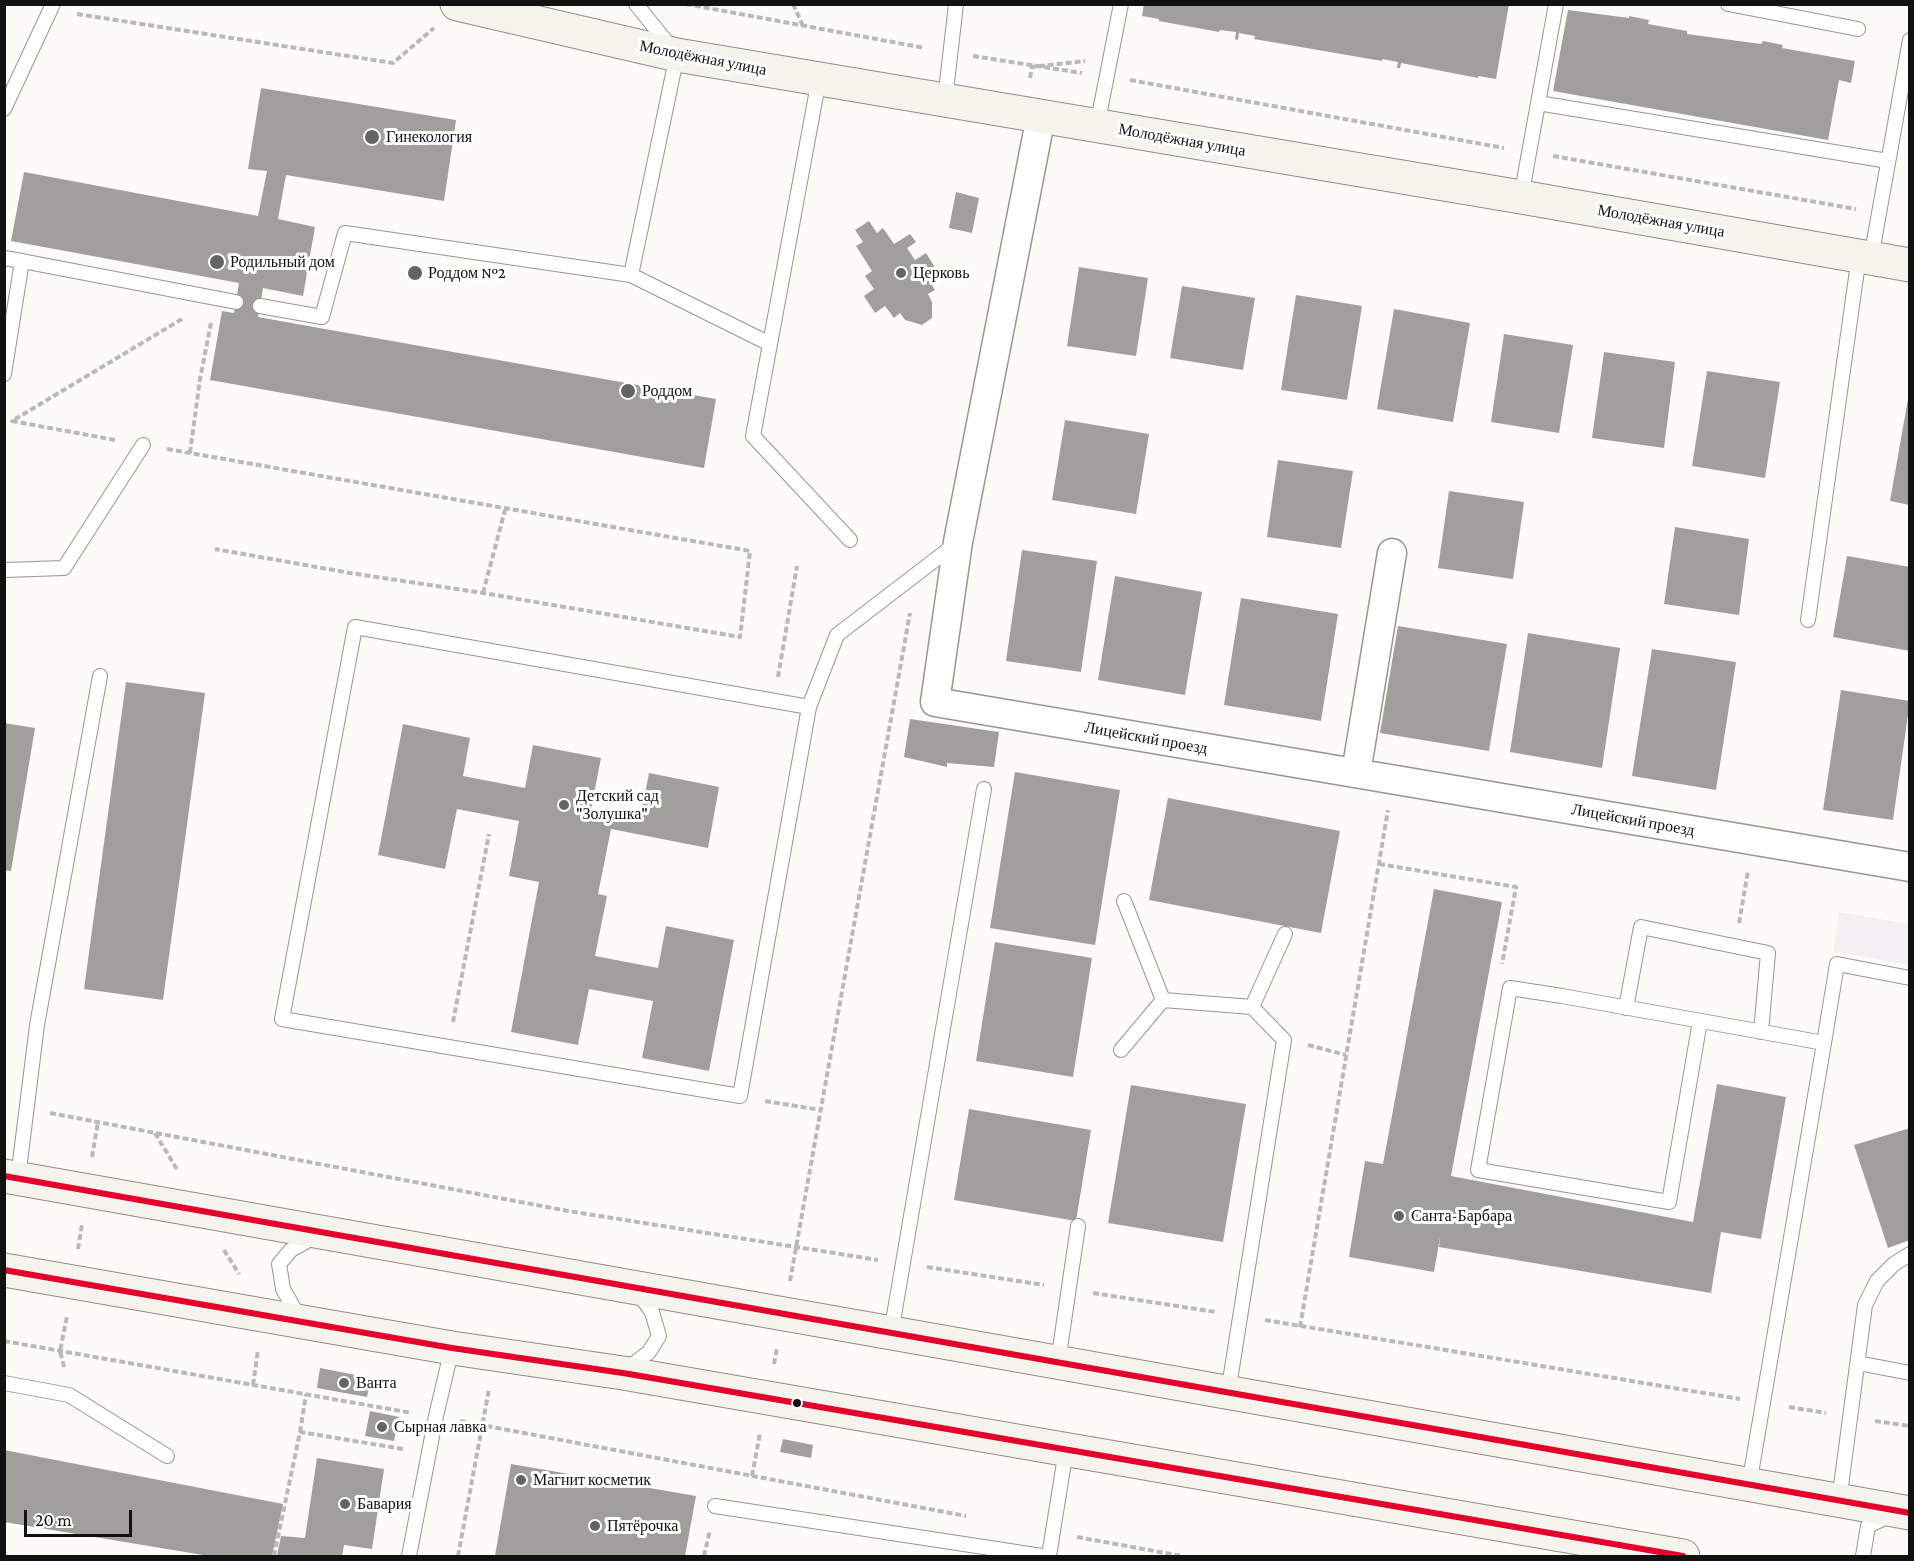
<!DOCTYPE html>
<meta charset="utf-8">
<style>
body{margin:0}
#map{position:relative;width:1914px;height:1561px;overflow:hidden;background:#fcfbf7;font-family:"Crimson Pro",serif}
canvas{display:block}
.frame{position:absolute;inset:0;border:6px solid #111;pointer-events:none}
.scale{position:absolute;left:24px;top:1510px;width:108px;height:27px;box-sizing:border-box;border:3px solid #111;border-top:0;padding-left:8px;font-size:18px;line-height:21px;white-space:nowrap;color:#111;-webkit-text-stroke:4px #fff;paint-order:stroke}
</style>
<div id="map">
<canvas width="1914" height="1561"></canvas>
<div class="frame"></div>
<div class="scale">20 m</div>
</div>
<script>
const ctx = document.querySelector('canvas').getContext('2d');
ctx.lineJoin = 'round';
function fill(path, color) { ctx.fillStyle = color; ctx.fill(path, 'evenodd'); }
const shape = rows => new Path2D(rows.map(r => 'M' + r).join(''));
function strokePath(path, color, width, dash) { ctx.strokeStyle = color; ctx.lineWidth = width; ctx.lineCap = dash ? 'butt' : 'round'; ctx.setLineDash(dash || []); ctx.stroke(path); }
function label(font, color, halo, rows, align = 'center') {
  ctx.font = font + ' "Crimson Pro",serif'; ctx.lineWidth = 6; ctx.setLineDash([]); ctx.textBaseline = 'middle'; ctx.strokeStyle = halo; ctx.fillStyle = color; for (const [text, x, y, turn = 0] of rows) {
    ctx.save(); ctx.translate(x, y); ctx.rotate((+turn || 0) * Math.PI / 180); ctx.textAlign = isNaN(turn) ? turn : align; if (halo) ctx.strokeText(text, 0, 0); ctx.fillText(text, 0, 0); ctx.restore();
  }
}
fill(shape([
 [1839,912,1909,924,1909,965,1833,951]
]), '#f4eff2');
fill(shape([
 [1144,4,1509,4,1496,79,1478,76,1478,78,1401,63,1400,68,1397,68,1398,62,1382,59,1382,61,1254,39,1255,36,1239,33,1238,40,1235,39,1236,32,1220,30,1219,32,1159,21,1159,19,1142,16],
 [1568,10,1629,18,1629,16,1649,20,1648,24,1687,31,1687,34,1761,44,1763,41,1783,45,1782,48,1855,61,1851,83,1839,80,1828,140,1553,91],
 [261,88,456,120,444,201,286,175,278,219,315,227,303,296,263,288,258,317,716,399,704,468,210,380,222,311,234,313,239,283,11,241,24,172,258,216,267,171,248,169],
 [956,192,979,198,972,233,949,228],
 [869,221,877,233,883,228,894,244,910,234,916,242,907,248,915,260,926,253,937,271,927,277,935,290,928,294,932,302,932,318,922,325,905,320,900,313,894,318,885,306,875,313,864,296,874,289,865,276,872,271,856,246,863,242,855,230],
 [1079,267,1148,278,1136,356,1067,346],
 [1182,286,1255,298,1243,370,1170,358],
 [1296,295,1362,306,1347,400,1281,390],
 [1394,309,1470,323,1453,422,1377,409],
 [1504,334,1573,345,1559,433,1491,422],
 [1604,352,1675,362,1664,448,1592,438],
 [1707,371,1780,382,1765,478,1692,466],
 [1908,399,1910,400,1910,505,1890,501],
 [1065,420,1149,434,1136,514,1052,500],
 [1278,460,1353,471,1341,548,1267,537],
 [1449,491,1524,502,1513,579,1438,568],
 [1675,527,1749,539,1739,615,1664,604],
 [1022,550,1097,561,1081,672,1006,661],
 [1847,556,1910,567,1910,651,1833,637],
 [1115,576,1202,592,1185,695,1098,680],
 [1241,598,1338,614,1321,721,1224,705],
 [1398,626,1507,644,1489,751,1380,733],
 [1528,633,1620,648,1602,768,1510,752],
 [1652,649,1736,662,1716,790,1632,776],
 [126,682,205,693,163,1000,84,989],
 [1841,690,1910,701,1893,820,1823,810],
 [910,719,999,732,994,767,947,763,947,767,904,757],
 [4,723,35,728,11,871,4,870],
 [403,724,470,738,463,776,525,788,533,745,601,758,591,809,640,819,649,773,719,787,708,848,611,829,598,894,607,896,595,956,658,968,666,926,734,940,709,1071,642,1058,653,1001,589,989,578,1045,511,1032,539,882,509,876,519,821,457,809,445,869,378,855],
 [1015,772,1120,790,1095,945,990,928],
 [1168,798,1340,831,1321,933,1149,900],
 [1434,889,1502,902,1451,1176,1693,1222,1717,1084,1786,1097,1761,1239,1721,1232,1711,1293,1439,1247,1440,1237,1434,1272,1349,1257,1365,1161,1383,1164],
 [995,942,1092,958,1073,1077,976,1061],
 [1131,1085,1246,1104,1223,1242,1108,1223],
 [969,1109,1091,1130,1076,1221,954,1200],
 [1910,1128,1910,1240,1888,1248,1854,1145],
 [320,1368,371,1378,367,1397,317,1388],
 [370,1411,399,1417,394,1441,365,1436],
 [783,1439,813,1445,811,1458,780,1452],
 [4,1450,283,1504,272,1556,209,1556,4,1522],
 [317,1458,384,1469,372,1549,344,1545,342,1556,277,1556,281,1536,305,1538],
 [511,1464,696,1496,685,1556,495,1556]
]), '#a09f9c');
const lane = shape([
 [636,4,677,55,631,275,770,344],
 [1728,4,1858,29],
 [819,79,753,436,850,540],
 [945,100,956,4],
 [1538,103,1888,161],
 [4,109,53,4],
 [1097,126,1121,4],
 [1521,197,1556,4],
 [4,258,22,261],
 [1871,258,1910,40],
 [260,306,322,317,345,233,631,275],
 [4,374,22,261,236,302],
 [4,570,64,568,143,445],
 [1808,620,1859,256],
 [809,707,355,627,282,1019,740,1096,809,707,837,635,957,543],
 [1124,901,1163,1000],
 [1626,1008,1641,927,1768,953,1761,1032],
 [1700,1021,1669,1202,1478,1170,1510,988,1562,996,1824,1043,1749,1485],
 [1824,1043,1837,964,1910,978],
 [1121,1050,1163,1000,1252,1007],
 [18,1178,37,1025,100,676],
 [300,1319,283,1289,279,1264,291,1250,316,1236],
 [891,1333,984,789],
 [1058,1362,1078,1226],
 [1858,1363,1910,1373],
 [626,1370,649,1352,659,1336,652,1312,639,1294],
 [4,1383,69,1395,167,1456],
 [1228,1393,1284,1040,1252,1007,1285,934],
 [1839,1501,1865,1305,1877,1281,1894,1264,1910,1254],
 [715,1506,1042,1556],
 [409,1556,436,1416,452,1348],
 [1049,1556,1066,1450],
 [1863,1556,1868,1526,1889,1516]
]);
const street = shape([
 [1041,116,958,542,935,702,1910,867],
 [1356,773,1392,553]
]);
const secondary = shape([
 [457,4,677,55,1521,197,1910,265],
 [4,1176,1910,1513],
 [4,1270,452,1348,623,1373,1683,1556]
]);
strokePath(lane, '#979695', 16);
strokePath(street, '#979695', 31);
strokePath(secondary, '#8d8d8b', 35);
strokePath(shape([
 [686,4,925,48],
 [793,4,803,26],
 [77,14,393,63,434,28],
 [973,56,1082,73],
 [1030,78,1032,67,1085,61],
 [1130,80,1504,148],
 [1553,156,1856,209],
 [115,440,12,421,182,319],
 [167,449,750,551,740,637,483,593,350,573,215,549],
 [190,453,200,379,211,323],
 [483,593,505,510],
 [778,677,797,566],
 [1379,864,1516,887,1502,964],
 [1739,923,1748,871],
 [453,1022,489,834],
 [1308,1045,1346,1055],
 [765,1101,821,1110],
 [50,1113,568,1211,878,1260],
 [155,1133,178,1171],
 [92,1157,98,1122],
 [78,1249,82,1224],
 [224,1250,239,1274],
 [927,1267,1044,1285],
 [790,1281,910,613],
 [1093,1293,1216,1312],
 [1265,1320,1740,1399],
 [1300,1327,1388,810],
 [4,1341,412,1413],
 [774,1364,777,1348],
 [64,1367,60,1351,67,1316],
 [253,1385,258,1350],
 [1789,1407,1826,1413],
 [460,1421,966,1516],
 [1875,1421,1910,1426],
 [300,1432,306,1394],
 [752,1476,760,1433],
 [1077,1537,1182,1556],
 [274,1556,300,1432,403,1449,402,1452],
 [458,1556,489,1389],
 [704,1556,710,1530]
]), '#b9b9b8', 4, [6, 3]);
strokePath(lane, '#fffefe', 14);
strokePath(street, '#fffefe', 28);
strokePath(secondary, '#f5f4ec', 33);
strokePath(shape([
 [4,1176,1910,1513],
 [4,1270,452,1348,623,1373,1683,1556]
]), '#e4002b', 6);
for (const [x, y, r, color] of [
 [372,137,8,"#636362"],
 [217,262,8,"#636362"],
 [415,273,8,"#636362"],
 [901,273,6,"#636362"],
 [628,391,8,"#636362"],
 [564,805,6,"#636362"],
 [1399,1216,6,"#636362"],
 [344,1383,6,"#636362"],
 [797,1403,5,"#111"],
 [382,1427,6,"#636362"],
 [521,1480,6,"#636362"],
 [345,1504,6,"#636362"],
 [595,1526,6,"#636362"]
]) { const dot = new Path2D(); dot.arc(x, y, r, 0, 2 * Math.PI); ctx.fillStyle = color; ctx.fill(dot); strokePath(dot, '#fff', 2); }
label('16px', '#111', '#fff', [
 ["Молодёжная улица",703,58,11],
 ["Молодёжная улица",1182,140,10],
 ["Молодёжная улица",1661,221,10],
 ["Лицейский проезд",1146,738,10],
 ["Лицейский проезд",1633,820,10]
]);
label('16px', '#111', '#fff', [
 ["Гинекология",386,137],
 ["Родильный дом",230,262],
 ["Роддом №2",428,273],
 ["Церковь",913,273],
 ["Роддом",642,391],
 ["Детский сад",576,796],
 ["\"Золушка\"",576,814],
 ["Санта-Барбара",1411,1216],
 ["Ванта",356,1383],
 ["Сырная лавка",394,1427],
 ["Магнит косметик",533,1480],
 ["Бавария",357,1504],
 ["Пятёрочка",607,1526]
], 'left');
</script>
